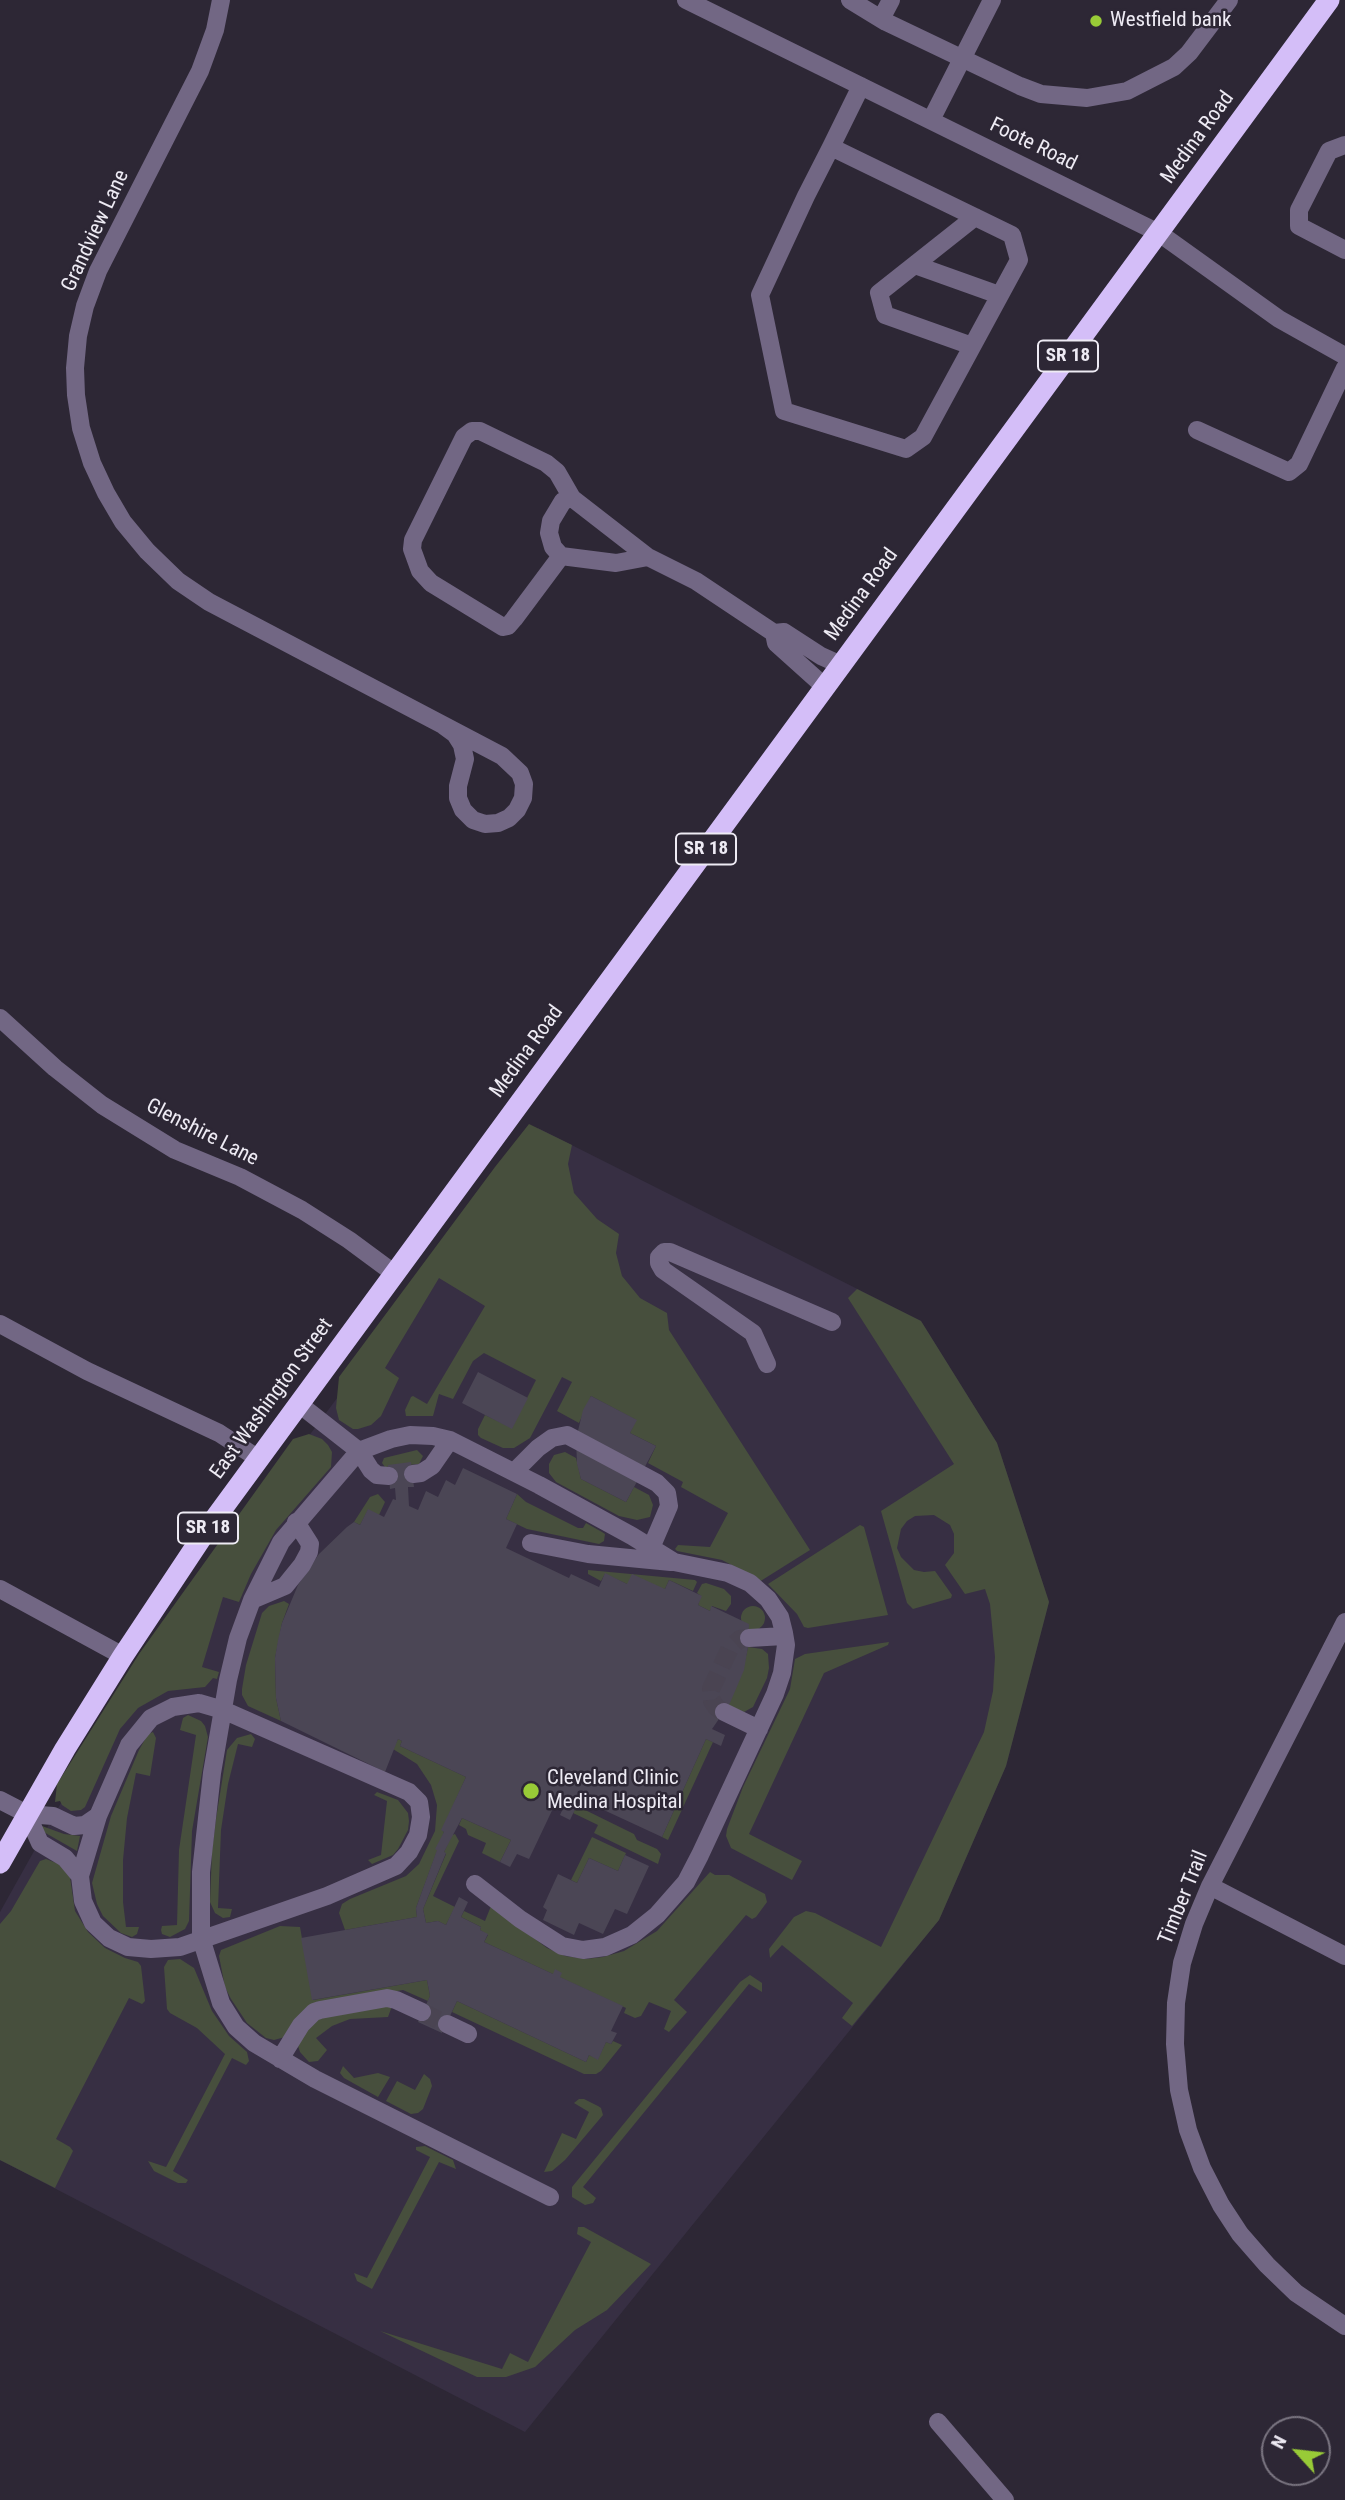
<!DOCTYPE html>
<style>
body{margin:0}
#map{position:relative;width:1345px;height:2500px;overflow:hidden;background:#2d2735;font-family:"Roboto Condensed",sans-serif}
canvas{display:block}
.north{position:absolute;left:1261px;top:2416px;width:70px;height:70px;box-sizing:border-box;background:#2d2735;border:2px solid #7a7581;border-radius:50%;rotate:297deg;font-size:19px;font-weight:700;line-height:28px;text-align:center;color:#eeebf4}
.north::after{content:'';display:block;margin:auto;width:24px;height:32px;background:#98cb37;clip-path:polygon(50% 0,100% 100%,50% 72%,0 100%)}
</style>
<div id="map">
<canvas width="1345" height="2500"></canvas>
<div class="north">N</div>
</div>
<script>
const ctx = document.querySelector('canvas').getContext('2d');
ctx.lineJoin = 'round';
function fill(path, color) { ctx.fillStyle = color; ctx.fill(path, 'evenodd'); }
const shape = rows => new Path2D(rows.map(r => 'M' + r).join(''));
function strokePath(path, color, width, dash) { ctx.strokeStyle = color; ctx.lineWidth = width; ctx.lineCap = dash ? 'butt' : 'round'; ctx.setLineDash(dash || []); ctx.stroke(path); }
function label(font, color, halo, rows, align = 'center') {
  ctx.font = font + ' "Roboto Condensed",sans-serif'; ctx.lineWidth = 5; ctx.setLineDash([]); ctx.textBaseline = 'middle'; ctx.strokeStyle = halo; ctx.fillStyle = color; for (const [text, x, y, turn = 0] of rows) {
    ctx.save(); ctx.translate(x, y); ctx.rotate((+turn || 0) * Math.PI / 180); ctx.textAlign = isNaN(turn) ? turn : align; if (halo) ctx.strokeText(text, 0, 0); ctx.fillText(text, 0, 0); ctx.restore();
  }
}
fill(shape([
 [538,1128,921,1321,997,1443,1049,1602,1006,1766,939,1920,525,2432,0,2160,0,1912,95,1742,288,1464]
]), '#372f43');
fill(shape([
 [529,1124,572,1145,568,1164,574,1193,597,1219,619,1234,616,1253,622,1276,640,1298,667,1313,669,1330,810,1550,759,1582,749,1574,722,1560,677,1551,675,1549,678,1545,710,1547,728,1513,681,1487,683,1482,648,1463,656,1446,630,1433,636,1420,591,1396,579,1423,557,1411,572,1382,562,1377,530,1438,514,1448,503,1448,481,1438,478,1435,478,1429,485,1415,512,1428,536,1380,484,1353,473,1361,453,1399,439,1394,433,1416,406,1416,405,1410,411,1397,413,1396,427,1404,485,1306,439,1278,385,1368,399,1378,381,1416,371,1425,358,1429,353,1429,339,1420,336,1408,339,1377,495,1167],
 [857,1289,921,1321,997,1443,1049,1602,1006,1766,939,1920,852,2026,842,2018,853,2003,782,1945,770,1958,769,1949,794,1917,806,1911,815,1913,881,1947,984,1732,993,1691,995,1657,990,1604,985,1589,965,1594,945,1565,954,1553,954,1534,950,1525,934,1515,915,1516,907,1521,901,1529,897,1548,901,1557,914,1570,924,1572,935,1571,952,1595,951,1598,913,1609,907,1603,881,1511,954,1464,848,1298],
 [309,1434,322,1439,328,1445,332,1452,331,1467,276,1530,251,1574,239,1602,223,1597,202,1667,219,1672,217,1679,213,1678,205,1687,168,1691,138,1708,120,1729,85,1807,81,1810,71,1811,62,1805,60,1801,55,1802,57,1784,139,1654,293,1439],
 [417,1450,423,1456,419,1464,385,1467,382,1463,384,1458],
 [565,1452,576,1458,581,1479,626,1502,634,1487,649,1495,653,1505,650,1517,637,1520,619,1516,556,1482,549,1473,549,1464,554,1455],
 [378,1494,385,1502,379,1515,368,1510,360,1525,354,1522,370,1497],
 [517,1494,526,1502,578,1528,583,1528,586,1523,602,1532,605,1534,604,1541,599,1544,527,1529,506,1519],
 [860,1525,864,1527,888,1615,808,1628,804,1627,797,1614,768,1584],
 [588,1570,695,1580,697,1582,693,1591,669,1580,665,1589,627,1584,605,1574,601,1581,588,1574],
 [706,1583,724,1589,731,1596,731,1604,726,1611,712,1606,710,1611,698,1605,701,1596,697,1593,702,1584],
 [284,1601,289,1604,282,1623,275,1658,276,1698,281,1721,248,1706,242,1695,242,1689,246,1665,262,1613,269,1606],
 '741 1618a12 12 0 1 1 24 0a12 12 0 1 1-24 0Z',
 [889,1642,888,1645,824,1673,749,1834,802,1861,792,1880,731,1848,726,1836,727,1829,743,1787,790,1689,795,1659,805,1654],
 [748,1647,762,1649,768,1654,769,1668,767,1678,753,1707,744,1712,728,1706,743,1670],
 [188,1715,201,1721,205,1726,208,1737,192,1831,189,1921,185,1929,170,1937,162,1934,161,1930,162,1926,177,1925,179,1850,196,1735,180,1730,183,1718],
 [153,1732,156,1738,150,1776,136,1773,127,1818,123,1860,123,1902,126,1927,139,1927,137,1934,132,1937,121,1933,103,1916,97,1904,92,1883,111,1816,139,1750,148,1734],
 [251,1734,255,1739,252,1747,238,1744,228,1784,221,1830,218,1908,232,1909,230,1917,223,1918,215,1913,210,1902,212,1851,216,1819,227,1750,237,1738],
 [398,1739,402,1741,400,1746,466,1777,442,1830,444,1832,416,1908,417,1917,345,1930,339,1913,342,1904,350,1899,406,1876,419,1864,435,1831,437,1805,431,1785,417,1764,393,1749],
 [706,1739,713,1742,668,1840,662,1837],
 [377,1792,398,1800,408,1813,409,1821,408,1830,398,1849,393,1855,372,1864,368,1860,381,1855,387,1801,374,1795],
 [577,1806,634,1834,637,1840,657,1849,661,1854,658,1864,594,1833,598,1825,573,1813],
 [462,1818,511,1840,500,1862,482,1853,486,1843,468,1835,466,1829,459,1825],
 [42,1826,64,1834,80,1836,77,1851,42,1831],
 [455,1834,459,1841,433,1896,455,1907,446,1925,438,1921,426,1923,423,1909,446,1854,444,1852,452,1835],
 [592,1837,626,1853,618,1871,589,1858,577,1883,571,1880],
 [46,1859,59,1864,70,1877,75,1911,88,1932,105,1948,125,1958,138,1962,141,1966,145,2001,142,2004,129,1998,56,2139,70,2147,73,2151,55,2188,0,2160,0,1924,11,1911,40,1861],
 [710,1872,715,1875,729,1875,765,1894,767,1902,756,1917,752,1919,746,1915,674,2000,687,2012,669,2032,664,2029,671,2011,649,2002,641,2016,635,2018,624,2013,626,2008,484,1942,488,1935,480,1930,481,1927,461,1917,464,1911,485,1921,491,1906,547,1948,565,1956,586,1959,603,1957,624,1951,657,1931],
 [280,1926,300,1927,313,2000,427,1980,430,1996,428,2001,403,1990,321,2004,285,2037,274,2040,266,2038,247,2023,231,1999,225,1987,219,1956,221,1950],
 [180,1959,194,1968,212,2011,229,2036,247,2052,249,2061,246,2065,232,2058,173,2171,188,2180,186,2183,178,2183,154,2171,148,2161,166,2167,225,2054,197,2028,170,2013,167,2009,164,1967,168,1960],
 [750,1975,762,1983,762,1992,749,1984,583,2187,596,2198,593,2203,585,2205,572,2197,572,2187,740,1982],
 [457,2001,586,2062,589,2055,598,2059,606,2042,611,2044,613,2041,622,2045,601,2071,596,2074,584,2074,452,2012],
 [378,2004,392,2006,388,2017,350,2019,332,2026,316,2038,327,2050,318,2061,309,2062,300,2052,298,2046,313,2020],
 [343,2066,354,2078,378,2073,390,2077,378,2097,344,2078,340,2073],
 [424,2074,430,2079,432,2086,423,2109,418,2113,411,2114,386,2101,397,2081,415,2090],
 [579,2099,584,2099,598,2106,601,2108,603,2115,565,2160,552,2171,544,2172,562,2133,576,2139,589,2112,574,2103],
 [416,2147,425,2146,453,2160,456,2169,439,2162,372,2289,357,2281,354,2273,367,2278,430,2157,416,2150],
 [578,2227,584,2227,651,2264,607,2310,575,2330,535,2367,506,2377,477,2377,380,2331,502,2369,510,2353,528,2362,591,2242,577,2234]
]), '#474f3d');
fill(shape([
 [478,1372,528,1398,512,1429,462,1403],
 [591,1396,637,1420,630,1433,656,1446,626,1502,581,1479,577,1464,576,1439,583,1410],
 [411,1462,414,1487,408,1487,409,1506,418,1510,426,1491,438,1497,446,1480,455,1485,463,1468,517,1494,506,1519,517,1524,506,1548,569,1578,571,1574,599,1587,605,1573,627,1584,632,1574,665,1589,669,1580,702,1596,698,1605,710,1611,711,1606,749,1624,748,1647,744,1670,730,1703,712,1729,725,1735,721,1746,706,1739,662,1837,580,1799,570,1820,560,1815,565,1804,557,1800,529,1859,517,1854,510,1867,500,1862,511,1840,462,1818,444,1852,446,1853,423,1909,426,1923,438,1921,446,1925,459,1897,468,1902,461,1917,481,1927,480,1930,488,1934,484,1942,553,1974,555,1969,562,1973,560,1977,623,2006,611,2031,617,2033,611,2044,606,2042,598,2060,589,2055,586,2062,457,2001,442,2033,418,2022,430,1996,427,1980,312,2000,301,1938,417,1917,416,1908,437,1850,435,1849,444,1832,441,1830,466,1777,400,1746,402,1741,398,1739,385,1772,281,1721,276,1698,275,1658,278,1640,282,1623,298,1585,319,1554,347,1527,354,1522,360,1525,368,1509,384,1517,393,1499,396,1500,395,1488,390,1489,388,1465],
 [625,1855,649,1866,627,1914,615,1909,603,1934,579,1923,574,1935,543,1920,547,1910,543,1907,558,1874,577,1883,589,1858,618,1871]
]), '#4b4655');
strokePath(shape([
 [724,1712,717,1708,712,1701,711,1689,730,1648,740,1639,749,1638],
 [422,2012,447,2024]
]), '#4a4452', 18, [18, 9]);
strokePath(shape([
 [221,0,215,30,200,71,98,271,85,306,78,336,75,368,76,395,81,428,92,463,106,493,123,522,147,551,178,581,209,602,502,756,520,773,524,784,523,798,517,810,509,818,498,823,485,824,473,820,463,810,458,798,458,786,465,759,462,745,455,734,444,726],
 [686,0,1159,233,1279,319,1345,356],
 [850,0,886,22,1020,86,1041,94,1087,98,1127,91,1174,67,1189,53,1229,0],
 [881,19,891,0],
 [931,120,992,0],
 [1345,145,1329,151,1299,210,1299,226,1345,250],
 [831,147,1012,235,1019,260,923,437,906,449,784,411,760,295,806,196,831,147,861,86],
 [915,265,999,295],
 [972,346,885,315,879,293,975,217],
 [1197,430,1289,472,1299,464,1345,368],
 [561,556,553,547,549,533,551,521,563,501,572,498],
 [648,557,616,563,561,556,514,619,508,626,503,627,431,583,420,571,412,549,413,540,464,437,472,431,480,431,546,463,557,472,572,498,648,557,696,581,774,633],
 [825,687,776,643,774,633,784,632,821,656,841,665],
 [0,1018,55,1068,102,1105,175,1150,240,1177,302,1210,349,1240,395,1274],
 [0,1324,87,1371,219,1433,259,1459],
 [767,1364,753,1333,663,1270,659,1263,659,1257,664,1252,670,1252,832,1322],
 [299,1404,359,1451,371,1470,377,1475,389,1476],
 [514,1472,538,1448,552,1438,567,1435,657,1483,667,1493,669,1506,651,1548],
 [413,1474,421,1473,432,1466,450,1440],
 [531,1543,588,1554,671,1562],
 [0,1589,123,1656],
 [252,1600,285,1586,302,1565,309,1552,310,1544,296,1522],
 [1345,1622,1210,1886,1194,1924,1182,1963,1176,2003,1175,2044,1179,2090,1188,2130,1202,2168,1221,2205,1240,2234,1267,2265,1296,2293,1345,2326],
 [749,1638,784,1636],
 [199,1703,223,1710,409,1792,419,1802,421,1817,418,1835,409,1852,396,1866,327,1896,180,1947,151,1949,128,1947,109,1938,93,1923,83,1901,80,1876,98,1816,129,1745,151,1718,173,1707,199,1703],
 [724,1712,759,1729],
 [0,1800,27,1814,53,1816,74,1826,85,1825,98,1816],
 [27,1814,40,1843,65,1858,80,1876],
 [475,1884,520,1919,562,1946,583,1950,605,1947,632,1935,657,1915,686,1882,700,1855,775,1694,782,1673,786,1645,784,1633,780,1617,768,1599,750,1583,728,1573,674,1562,632,1536,539,1485,450,1440,433,1436,410,1435,391,1439,359,1451,281,1542,252,1600,238,1638,228,1680,212,1773,201,1872,201,1938,221,2003,236,2027,254,2043,315,2079,550,2197],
 [1210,1886,1345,1956],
 [447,2024,468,2034],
 [280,2059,301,2025,314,2012,320,2010,387,1998,396,2000,422,2012],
 [938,2422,1005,2500]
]), '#726784', 18);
strokePath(shape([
 [0,1863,65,1749,123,1656,208,1528,1329,0]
]), '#d4bef8', 21);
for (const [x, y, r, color] of [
 [1096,21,7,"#98cb37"],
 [531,1791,9,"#98cb37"]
]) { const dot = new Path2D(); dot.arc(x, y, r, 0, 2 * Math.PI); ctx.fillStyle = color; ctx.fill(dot); strokePath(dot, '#2d2735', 2.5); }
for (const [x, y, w] of [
 [1068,356,60],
 [706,849,60],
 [208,1528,60]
]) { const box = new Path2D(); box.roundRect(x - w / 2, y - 15.5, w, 31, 5); ctx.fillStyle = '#2d2735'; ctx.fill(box); strokePath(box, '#eeebf4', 2); }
label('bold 19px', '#eeebf4', null, [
 ["SR 18",1068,356],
 ["SR 18",706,849],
 ["SR 18",208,1528]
]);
label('21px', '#eeebf4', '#2d2735', [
 ["Westfield bank",1110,21],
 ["Cleveland Clinic",547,1779],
 ["Medina Hospital",547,1803]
], 'left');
label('21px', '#eeebf4', '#2d2735', [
 ["Medina Road",1198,138,-54],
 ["Foote Road",1033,145,26],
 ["Grandview Lane",96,231,-65],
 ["Medina Road",862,595,-54],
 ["Medina Road",527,1052,-54],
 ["Glenshire Lane",202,1133,27],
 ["East Washington Street",272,1399,-54],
 ["Timber Trail",1184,1898,-68]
]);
</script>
